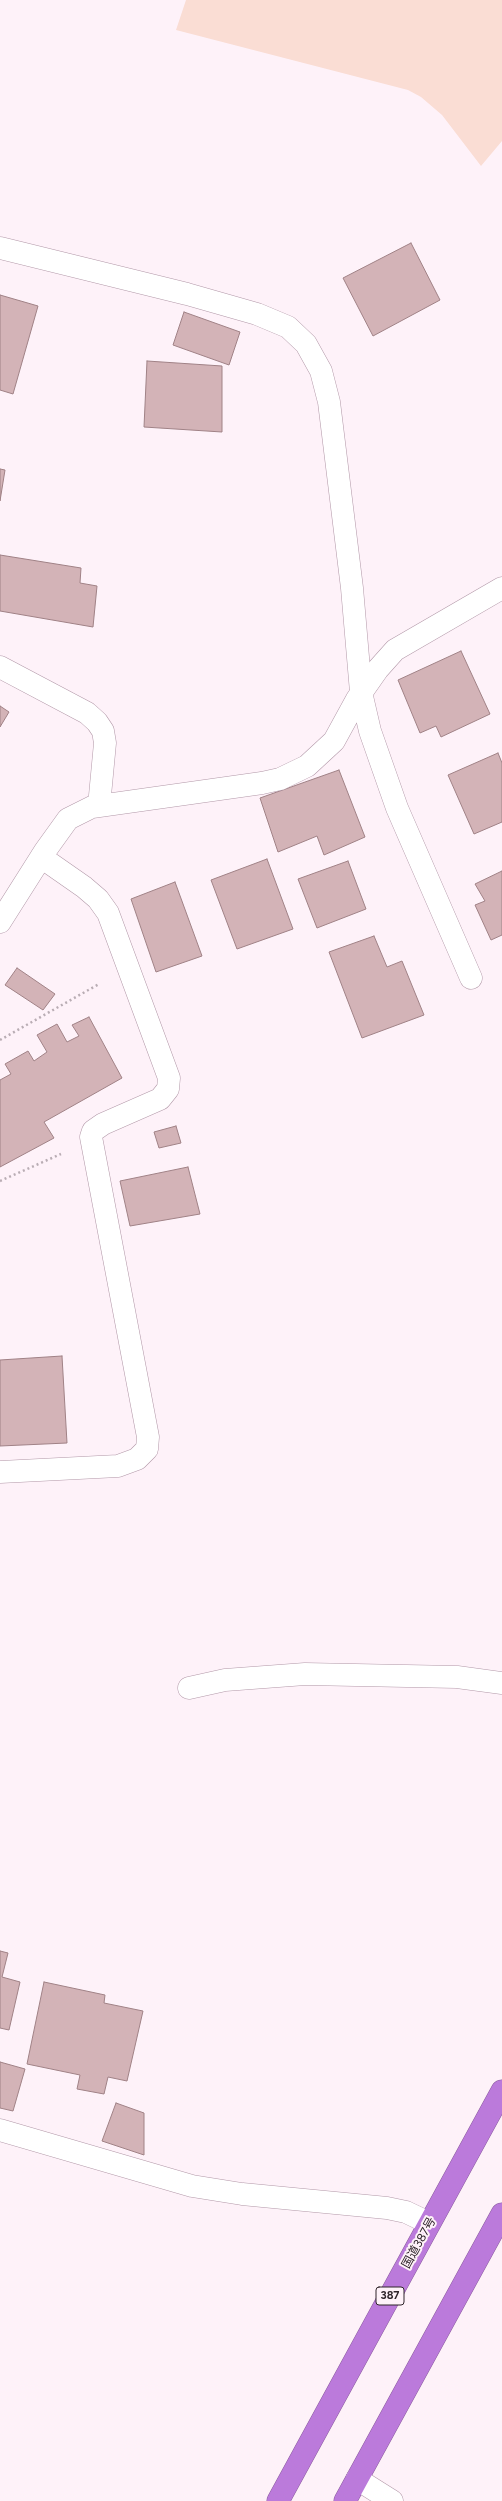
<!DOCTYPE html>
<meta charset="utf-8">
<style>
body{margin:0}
canvas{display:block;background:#fef2f9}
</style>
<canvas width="502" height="2501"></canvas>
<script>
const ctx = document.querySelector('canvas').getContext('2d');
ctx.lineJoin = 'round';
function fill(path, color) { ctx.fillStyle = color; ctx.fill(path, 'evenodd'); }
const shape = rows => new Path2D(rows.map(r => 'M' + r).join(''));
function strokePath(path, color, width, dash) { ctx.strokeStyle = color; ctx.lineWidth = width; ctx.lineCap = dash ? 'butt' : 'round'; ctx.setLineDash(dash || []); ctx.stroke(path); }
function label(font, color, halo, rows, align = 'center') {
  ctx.font = font + ' Figtree,"Noto Sans JP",sans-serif'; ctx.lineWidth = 4; ctx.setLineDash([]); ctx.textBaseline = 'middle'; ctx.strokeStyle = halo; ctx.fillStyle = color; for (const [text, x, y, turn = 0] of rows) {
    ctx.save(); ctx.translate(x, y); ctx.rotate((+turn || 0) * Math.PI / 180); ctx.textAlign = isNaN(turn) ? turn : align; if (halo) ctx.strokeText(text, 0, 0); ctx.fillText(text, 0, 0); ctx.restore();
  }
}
fill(shape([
 [186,0,502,0,502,141,481,166,442,115,421,97,408,90,176,30]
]), '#faddd4');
const building = shape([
 [411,243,440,300,373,336,343,278,411,243],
 [0,295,38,306,13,394,0,390,0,295],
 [184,312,240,332,229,365,173,345,184,312],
 [147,361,222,366,222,432,144,427,147,361],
 [0,469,5,470,0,501,0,469],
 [0,555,81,568,80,583,97,586,93,627,0,611,0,555],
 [461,651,490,714,441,737,436,726,420,733,398,680,461,651],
 [0,706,9,712,0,727,0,706],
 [498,753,502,763,502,822,474,834,448,775,498,753],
 [339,770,365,837,324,855,317,836,278,852,260,798,339,770],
 [267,859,293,929,237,949,211,880,267,859],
 [348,861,366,909,317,928,298,879,348,861],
 [502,871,502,935,491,940,475,905,485,901,475,884,502,871],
 [175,882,202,956,156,972,131,899,175,882],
 [374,936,387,967,402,961,424,1015,362,1038,329,952,374,936],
 [17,968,55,994,43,1010,5,985,17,968],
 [89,1017,122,1078,44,1122,54,1138,0,1167,0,1080,11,1074,5,1064,28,1051,34,1061,47,1052,37,1035,57,1024,67,1042,79,1036,72,1025,89,1017],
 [176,1126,181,1143,159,1148,154,1132,176,1126],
 [188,1167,200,1214,130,1226,120,1181,188,1167],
 [62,1356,67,1443,0,1446,0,1360,62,1356],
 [0,1951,8,1953,2,1977,20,1982,9,2030,0,2028,0,1951],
 [44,1982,105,1995,104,2003,143,2011,127,2081,108,2077,104,2094,77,2089,80,2075,27,2064,44,1982],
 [0,2062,25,2069,13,2111,0,2108,0,2062],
 [116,2103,144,2113,144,2155,102,2141,116,2103]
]);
fill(building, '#d3b3b7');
strokePath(building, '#a08286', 1);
const lane = shape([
 [189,1688,225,1680,305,1674,457,1677,502,1683]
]);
const street = shape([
 [0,667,87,713,97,722,103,731,105,743,99,806],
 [361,692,370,731,397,808,471,978],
 [0,922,45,851,68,819,92,807,262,783,280,779,307,766,334,741,357,699,378,669,395,650,502,588],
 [0,1472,118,1466,137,1459,147,1449,148,1437,91,1137,93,1131,103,1124,160,1099,168,1089,169,1078,108,913,98,899,84,887,41,857],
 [0,2130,192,2186,242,2194,387,2208,406,2212,429,2223],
 [357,2479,392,2501]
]);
const secondary = shape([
 [0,248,187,294,257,314,288,327,306,344,321,371,329,402,352,588,361,692]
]);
const highway = shape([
 [278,2501,502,2091],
 [345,2501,502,2214]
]);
strokePath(lane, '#b298a8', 23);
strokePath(street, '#b298a8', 23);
strokePath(secondary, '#b298a8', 23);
strokePath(highway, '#8a5c9d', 23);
strokePath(shape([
 [0,1040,99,984],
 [0,1181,61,1154]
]), '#b9adb4', 2.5, [2, 3]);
strokePath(lane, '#fff', 22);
strokePath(street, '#fff', 22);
strokePath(secondary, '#fff', 22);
strokePath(highway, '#bb7adb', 22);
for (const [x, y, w] of [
 [390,2296,28]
]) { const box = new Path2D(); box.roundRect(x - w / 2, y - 9, w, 18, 3); ctx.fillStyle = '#fef2f9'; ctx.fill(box); strokePath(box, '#2f252b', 1); }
label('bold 11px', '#2f252b', null, [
 ["387",390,2296]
]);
label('12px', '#2f252b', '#fef2f9', [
 ["国道387号",419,2243,-61]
]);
</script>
